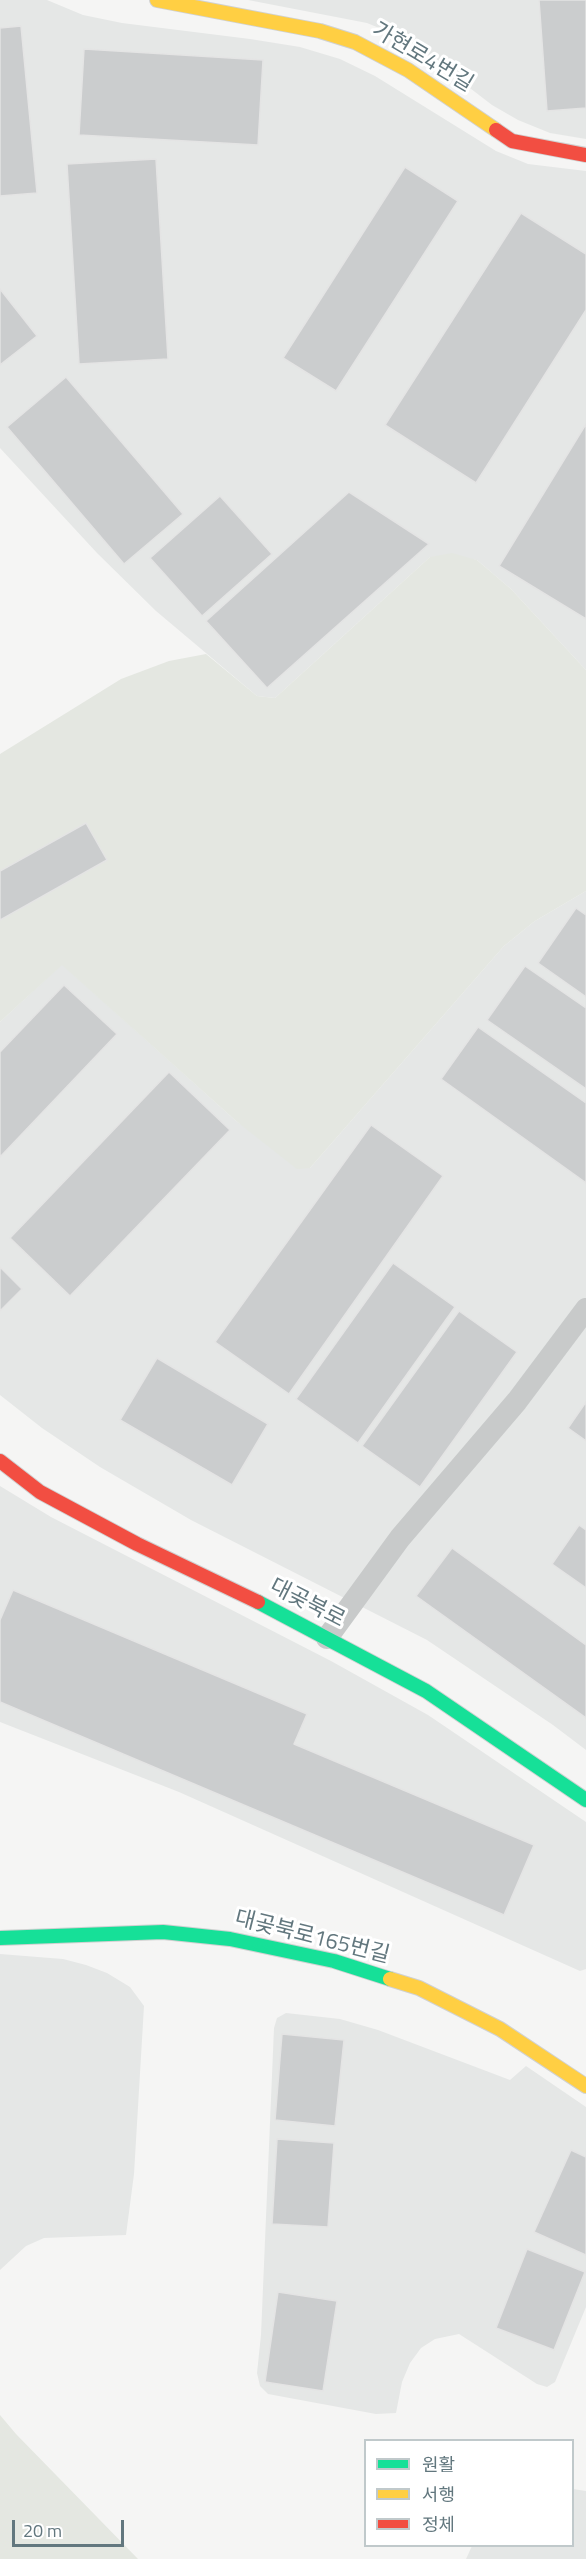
<!DOCTYPE html>
<meta charset="utf-8">
<style>
body{margin:0}
#map{position:relative;width:586px;height:2559px;overflow:hidden;background:#f5f5f4;font-family:"Titillium Web","Noto Sans KR",sans-serif}
canvas{display:block}
.legend{position:absolute;left:364px;top:2439px;width:210px;height:108px;box-sizing:border-box;background:#fff;border:2px solid #c0c9cb;margin:0;padding:8px 10px;list-style:none;font-size:18px;color:#62777e}
.legend li{display:flex;align-items:center;gap:12px;height:30px}
.legend b{width:30px;border:2px solid #c0c9cb}
.scale{position:absolute;left:12px;top:2520px;width:112px;height:27px;box-sizing:border-box;border:3px solid #62777e;border-top:0;padding-left:8px;font-size:18px;line-height:21px;white-space:nowrap;color:#62777e;-webkit-text-stroke:4px #fff;paint-order:stroke}
</style>
<div id="map">
<canvas width="586" height="2559"></canvas>
<ul class="legend">
<li><b style="height:8px;background:#16e098"></b>원활</li>
<li><b style="height:8px;background:#ffcf43"></b>서행</li>
<li><b style="height:8px;background:#f24e42"></b>정체</li>
</ul>
<div class="scale">20 m</div>
</div>
<script>
const ctx = document.querySelector('canvas').getContext('2d');
ctx.lineJoin = 'round';
function fill(path, color) { ctx.fillStyle = color; ctx.fill(path, 'evenodd'); }
const shape = rows => new Path2D(rows.map(r => 'M' + r).join(''));
function strokePath(path, color, width, dash) { ctx.strokeStyle = color; ctx.lineWidth = width; ctx.lineCap = dash ? 'butt' : 'round'; ctx.setLineDash(dash || []); ctx.stroke(path); }
function label(font, color, halo, rows, align = 'center') {
  ctx.font = font + ' "Titillium Web","Noto Sans KR",sans-serif'; ctx.lineWidth = 6; ctx.setLineDash([]); ctx.textBaseline = 'middle'; ctx.strokeStyle = halo; ctx.fillStyle = color; for (const [text, x, y, turn = 0] of rows) {
    ctx.save(); ctx.translate(x, y); ctx.rotate((+turn || 0) * Math.PI / 180); ctx.textAlign = isNaN(turn) ? turn : align; if (halo) ctx.strokeText(text, 0, 0); ctx.fillText(text, 0, 0); ctx.restore();
  }
}
fill(shape([
 [0,0,47,0,83,15,122,23,250,39,300,47,340,59,375,76,496,151,528,164,586,171,586,670,511,589,477,560,430,557,275,698,257,696,156,611,97,553,0,448],
 [248,0,586,0,586,139,550,133,518,120,492,105,406,39,367,23],
 [586,891,586,1750,553,1725,427,1640,191,1520,100,1467,42,1428,0,1395,0,1022,62,964,236,1121,310,1168,504,946,535,921],
 [0,1486,51,1517,331,1661,428,1715,586,1822,586,1969,580,1971,179,1792,0,1722],
 [0,1954,63,1959,86,1965,107,1973,130,1987,144,2006,134,2174,126,2235,44,2238,26,2246,0,2270],
 [286,2013,340,2019,378,2030,510,2080,526,2066,586,2107,586,2307,555,2382,547,2387,537,2384,459,2334,435,2339,421,2348,410,2363,402,2382,396,2413,376,2414,268,2394,260,2386,257,2373,261,2335,274,2028,277,2018],
 [573,2489,586,2491,586,2559,466,2559,472,2546,572,2546]
]), '#e5e7e6');
fill(shape([
 [452,553,477,560,511,589,586,670,586,891,535,921,504,946,310,1168,297,1169,236,1121,62,965,0,1022,0,754,121,679,169,661,206,654,257,696,275,698,430,557],
 [0,2415,16,2434,138,2559,0,2559]
]), '#e4e7e1');
const building = shape([
 [539,0,586,0,586,108,547,111,539,0],
 [21,26,37,193,0,196,0,28,21,26],
 [84,49,263,60,258,145,79,135,84,49],
 [156,159,168,359,79,364,67,164,156,159],
 [405,167,458,201,336,391,283,358,405,167],
 [521,213,586,254,586,310,476,483,385,425,521,213],
 [0,289,37,336,0,365,0,289],
 [66,377,183,514,124,564,7,427,66,377],
 [586,424,586,619,499,566,586,424],
 [349,492,429,544,267,688,206,621,349,492],
 [220,496,272,554,202,616,150,558,220,496],
 [86,823,107,860,0,920,0,871,86,823],
 [576,908,586,915,586,997,538,963,576,908],
 [525,966,586,1008,586,1089,487,1020,525,966],
 [64,985,117,1034,0,1157,0,1052,64,985],
 [478,1027,586,1103,586,1183,441,1079,478,1027],
 [169,1072,230,1130,70,1296,10,1238,169,1072],
 [371,1125,443,1176,289,1394,215,1342,371,1125],
 [393,1263,455,1307,358,1443,296,1399,393,1263],
 [0,1267,22,1289,0,1311,0,1267],
 [459,1311,517,1352,420,1487,362,1446,459,1311],
 [157,1358,268,1424,232,1485,120,1420,157,1358],
 [586,1402,586,1441,568,1428,586,1402],
 [579,1525,586,1530,586,1588,552,1564,579,1525],
 [452,1548,586,1645,586,1718,416,1596,452,1548],
 [13,1590,307,1714,294,1744,534,1845,504,1915,0,1702,0,1620,13,1590],
 [282,2034,344,2040,335,2126,275,2120,282,2034],
 [277,2139,334,2143,328,2227,272,2224,277,2139],
 [571,2150,586,2157,586,2255,534,2232,571,2150],
 [527,2249,585,2272,554,2350,496,2328,527,2249],
 [278,2292,337,2301,323,2391,265,2382,278,2292]
]);
fill(building, '#cbcdce');
strokePath(building, '#e4e4e4', 1.5);
const fast = shape([
 [258,1602,426,1691,586,1800],
 [0,1938,163,1932,230,1939,334,1961,390,1979]
]);
const slow = shape([
 [157,0,320,31,355,42,408,70,496,130],
 [390,1979,419,1988,500,2029,586,2086]
]);
const jam = shape([
 [496,130,512,141,586,155],
 [0,1461,40,1492,137,1544,258,1602]
]);
strokePath(fast, '#d0d1d1', 16);
strokePath(slow, '#d0d1d1', 16);
strokePath(jam, '#d0d1d1', 16);
strokePath(shape([
 [327,1638,400,1538,517,1401,586,1309]
]), '#c8caca', 22);
strokePath(fast, '#16e098', 14);
strokePath(slow, '#ffcf43', 14);
strokePath(jam, '#f24e42', 14);
label('22px', '#62777e', '#fff', [
 ["가현로4번길",422,58,31],
 ["대곶북로",307,1604,27],
 ["대곶북로165번길",312,1938,14]
]);
</script>
